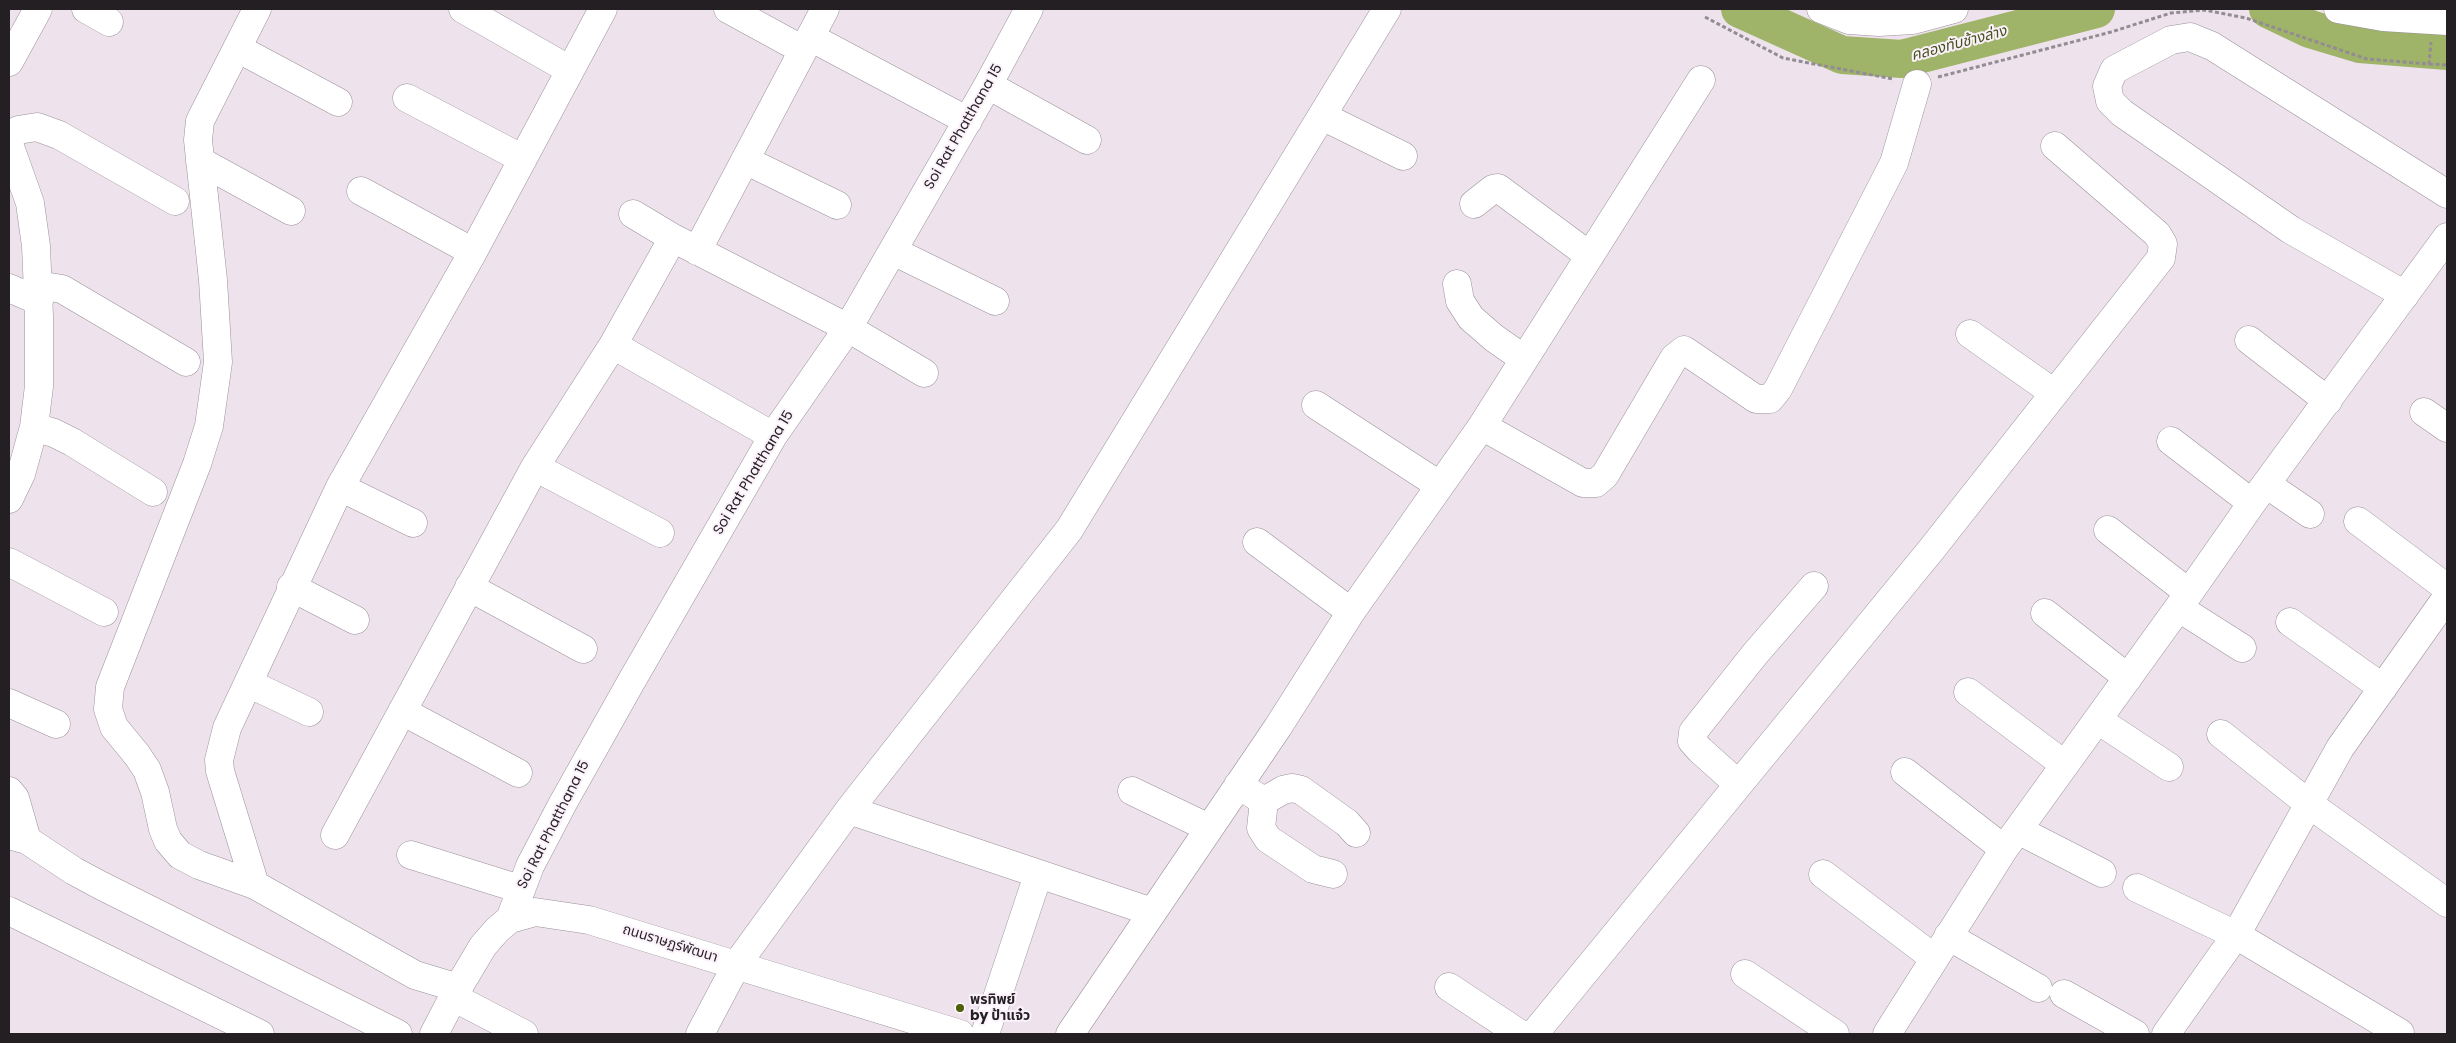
<!DOCTYPE html>
<meta charset="utf-8">
<style>
body{margin:0}
#map{position:relative;width:2456px;height:1043px;overflow:hidden;background:#eee3ed;font-family:Poppins,sans-serif}
canvas{display:block}
.frame{position:absolute;inset:0;border:10px solid #231f22;pointer-events:none}
</style>
<div id="map">
<canvas width="2456" height="1043"></canvas>
<div class="frame"></div>
</div>
<script>
const ctx = document.querySelector('canvas').getContext('2d');
ctx.lineJoin = 'round';
const shape = rows => new Path2D(rows.map(r => 'M' + r).join(''));
function strokePath(path, color, width, dash) { ctx.strokeStyle = color; ctx.lineWidth = width; ctx.lineCap = dash ? 'butt' : 'round'; ctx.setLineDash(dash || []); ctx.stroke(path); }
function label(font, color, halo, rows, align = 'center') {
  ctx.font = font + ' Poppins,"Noto Sans Thai",sans-serif'; ctx.lineWidth = 4; ctx.setLineDash([]); ctx.textBaseline = 'middle'; ctx.strokeStyle = halo; ctx.fillStyle = color; for (const [text, x, y, turn = 0] of rows) {
    ctx.save(); ctx.translate(x, y); ctx.rotate((+turn || 0) * Math.PI / 180); ctx.textAlign = isNaN(turn) ? turn : align; if (halo) ctx.strokeText(text, 0, 0); ctx.fillText(text, 0, 0); ctx.restore();
  }
}
strokePath(shape([
 [1740,9,1842,55,1902,59,2096,9],
 [2268,9,2310,29,2360,44,2447,51]
]), '#9fb469', 38);
const minor = shape([
 [86,9,109,22],
 [257,9,200,121,198,140,213,280,218,362,209,426,197,464,110,687,108,709,114,727,137,755,147,770,155,792,163,829,168,841,180,855,199,865,255,885,415,975,458,988],
 [463,9,570,70],
 [728,9,803,50],
 [1821,9,1849,20,1879,22,1913,20,1954,9],
 [2338,9,2383,17,2447,21],
 [810,37,968,121],
 [237,48,338,102],
 [9,62,38,9],
 [988,85,1087,140],
 [407,98,523,159],
 [1322,116,1403,156],
 [9,138,18,130,37,127,59,135,175,201],
 [9,144,30,203,36,246,39,316,39,386,34,427,21,474,9,499],
 [745,160,837,205],
 [200,161,291,211],
 [361,191,473,252],
 [1474,204,1493,189,1498,188,1590,256],
 [633,214,673,238,848,328,924,373],
 [697,251,825,9],
 [893,251,995,301],
 [1457,284,1460,301,1471,318,1494,338,1524,359],
 [37,285,62,289,186,362],
 [9,288,39,301],
 [2405,295,2291,230,2122,113,2110,101,2107,86,2114,70,2171,40,2190,37,2212,46,2447,194],
 [1970,334,2054,393],
 [2249,340,2328,401],
 [613,345,773,436],
 [1316,405,1439,485],
 [2424,412,2447,428],
 [1482,426,1583,483,1596,483,1605,475,1674,358,1684,350,1756,399,1770,399,1778,389,1894,163,1917,84],
 [34,427,54,433,72,442,153,492],
 [2171,441,2252,503],
 [535,467,660,533],
 [2266,484,2310,514],
 [340,487,413,523],
 [2358,521,2447,588],
 [2108,530,2189,593],
 [1257,542,1351,612],
 [9,562,104,612],
 [291,587,355,620],
 [469,587,583,649],
 [2179,608,2242,648],
 [2045,613,2128,678],
 [2290,622,2383,688],
 [248,683,309,712],
 [1968,692,2065,765],
 [9,703,56,724],
 [402,711,518,773],
 [2098,720,2169,767],
 [2221,734,2309,804,2447,903],
 [1905,772,2004,849],
 [1738,784,1700,750,1692,741,1693,732,1755,654,1814,586],
 [1238,785,1264,801,1283,790,1292,788,1301,790,1347,823,1356,833],
 [9,791,15,798,27,840],
 [1132,791,1209,828],
 [1264,801,1261,828,1268,839,1313,869,1333,874],
 [849,810,1152,912],
 [2018,830,2102,873],
 [9,835,27,840,74,871,100,885,398,1034],
 [335,835,535,467,613,345,673,238],
 [411,855,520,889],
 [1823,874,1934,958],
 [255,885,220,771,219,760,227,728,340,487,473,252,603,9],
 [2137,888,2236,935,2400,1033],
 [9,911,260,1034],
 [510,919,530,866,563,803,631,682,773,436,848,328,988,85,1029,9],
 [1948,936,2038,988],
 [1745,974,1835,1034],
 [1449,987,1520,1034],
 [2064,994,2135,1034],
 [453,997,524,1034],
 [434,1034,458,988,483,946,497,930,510,919,535,912,589,920,960,1034],
 [700,1034,737,964,849,810,1069,530,1387,9],
 [985,1034,1038,875],
 [1070,1034,1278,727,1351,612,1482,426,1701,80],
 [1534,1034,1931,550,2161,258,2163,244,2157,234,2055,146],
 [1887,1034,2004,849,2189,593,2252,503,2447,237],
 [2166,1034,2236,935,2340,748,2447,597]
]);
strokePath(minor, '#9a9199', 29);
strokePath(shape([
 [1705,17,1783,58,1893,79],
 [2429,64,2447,65],
 [1938,77,2111,32,2171,13,2204,10,2246,18,2367,59,2429,64,2431,42]
]), '#938c92', 3, [4, 2.5]);
strokePath(minor, '#fff', 28);
for (const [x, y, r, color] of [
 [960,1008,5,"#4e6006"]
]) { const dot = new Path2D(); dot.arc(x, y, r, 0, 2 * Math.PI); ctx.fillStyle = color; ctx.fill(dot); strokePath(dot, '#fbf1fa', 2); }
label('14px', '#231f22', '#fbf1fa', [
 ["Soi Rat Phatthana 15",964,127,-60],
 ["Soi Rat Phatthana 15",754,473,-59],
 ["Soi Rat Phatthana 15",554,825,-63],
 ["ถนนราษฏร์พัฒนา",670,944,17]
]);
label('bold 14px', '#231f22', '#fbf1fa', [
 ["พรทิพย์",970,1000],
 ["by ป้าแจ๋ว",970,1016]
], 'left');
label('italic 15px', '#45521c', '#fbf1fa', [
 ["คลองทับช้างล่าง",1959,44,-15]
]);
</script>
